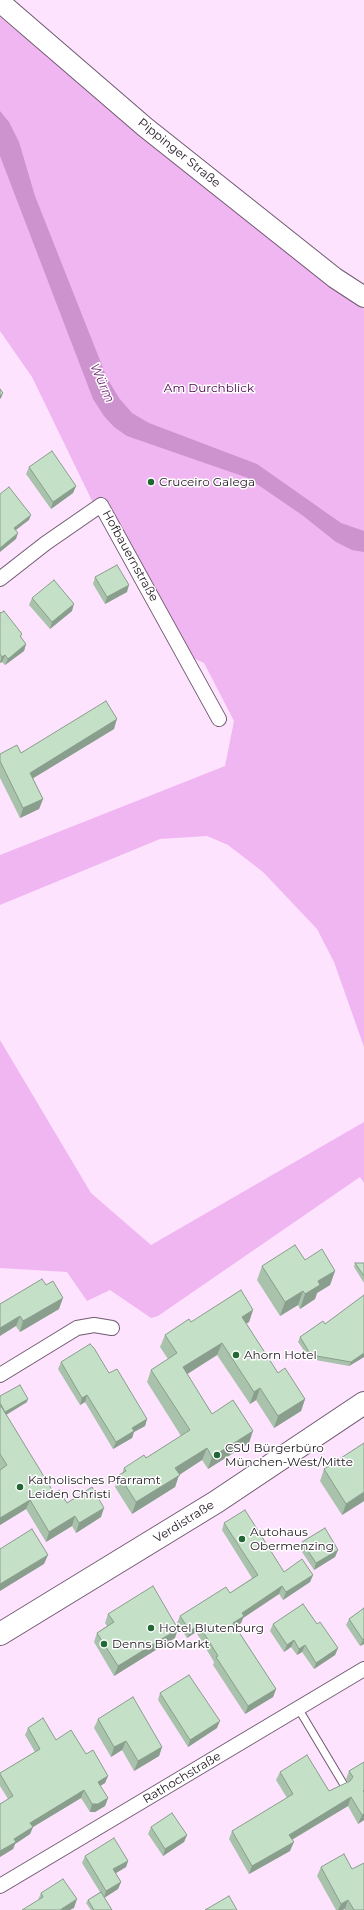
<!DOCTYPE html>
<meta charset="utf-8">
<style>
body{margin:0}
canvas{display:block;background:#fee3fe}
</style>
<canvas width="364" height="1910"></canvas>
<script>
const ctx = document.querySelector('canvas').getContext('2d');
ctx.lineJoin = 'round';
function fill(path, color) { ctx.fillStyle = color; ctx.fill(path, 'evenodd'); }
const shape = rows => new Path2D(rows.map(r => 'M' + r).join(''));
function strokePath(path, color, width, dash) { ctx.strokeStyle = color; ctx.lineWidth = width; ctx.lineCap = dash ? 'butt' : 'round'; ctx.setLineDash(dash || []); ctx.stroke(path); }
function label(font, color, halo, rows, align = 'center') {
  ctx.font = font + ' Montserrat,sans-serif'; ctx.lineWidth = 3; ctx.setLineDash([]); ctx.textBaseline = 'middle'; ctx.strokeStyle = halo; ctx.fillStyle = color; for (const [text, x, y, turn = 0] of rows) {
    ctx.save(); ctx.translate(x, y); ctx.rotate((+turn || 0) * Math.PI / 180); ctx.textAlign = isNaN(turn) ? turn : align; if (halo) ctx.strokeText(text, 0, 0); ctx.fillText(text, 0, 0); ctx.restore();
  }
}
fill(shape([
 [0,17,256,227,337,291,364,309,364,1047,334,962,317,929,263,872,228,845,207,836,160,839,0,905,0,855,225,766,234,721,204,663,171,648,95,507,32,377,0,331],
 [0,1040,91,1193,151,1245,364,1122,364,1183,360,1177,158,1316,151,1318,110,1290,87,1301,67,1272,0,1268]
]), '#f0b6f2');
fill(shape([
 [0,111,9,122,19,142,35,196,107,378,119,398,132,413,149,423,257,464,341,523,364,531,364,552,352,550,336,542,302,515,248,478,127,436,114,427,104,416,93,399,0,156]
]), '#cc93ce');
const service = shape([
 [298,1708,344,1785]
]);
const minor = shape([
 [0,579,46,543,101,505,219,719],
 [0,1375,77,1328,94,1325,112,1328],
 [0,1886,364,1669]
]);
const secondary = shape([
 [0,2,145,127,335,278,364,297]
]);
const primary = shape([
 [0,1634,216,1502,364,1403]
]);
strokePath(service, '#705971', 9);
strokePath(minor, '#705971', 16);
strokePath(secondary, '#705971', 22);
strokePath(primary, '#705971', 24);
strokePath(service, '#fff', 7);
strokePath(minor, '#fff', 14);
strokePath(secondary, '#fff', 20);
strokePath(primary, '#fff', 22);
fill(shape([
 [29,467,76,486,73,493,51,509,26,474],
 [95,577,127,592,105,604,93,584],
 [32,598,72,611,50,629,29,605],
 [0,612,22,634,21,637,26,644,24,651,5,665,2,662,0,663],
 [114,729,33,778,43,799,39,809,20,818,0,778,0,754,21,753],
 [305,1260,335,1271,330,1285,317,1293,315,1299,300,1309,298,1305,280,1316,257,1280,262,1266],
 [355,1263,364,1263,364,1283,354,1267],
 [364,1295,364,1357,349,1366,310,1359,298,1342,300,1337,325,1324],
 [0,1304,59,1309,20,1332],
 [253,1310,249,1322,246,1324,278,1373,305,1399,301,1411,274,1428,256,1400,250,1404,217,1355,187,1374,212,1414,249,1443,208,1469,202,1460,179,1475,175,1487,132,1514,115,1487,119,1475,122,1474,124,1468,146,1458,181,1436,147,1382,151,1370,168,1359,160,1347,165,1335,191,1322],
 [61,1362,109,1373,147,1419,145,1426,134,1432,132,1438,113,1449,85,1402,80,1405,58,1369],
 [0,1396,27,1402,6,1415,54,1493,67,1503,101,1517,76,1533,72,1526,46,1542,26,1509,0,1525],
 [324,1469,364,1501,342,1515,320,1481],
 [224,1523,284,1572,313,1575,310,1582,283,1600,279,1594,243,1618,241,1623,236,1627,276,1689,273,1697,245,1714,213,1665,214,1662,196,1632,187,1638,177,1623,180,1616,230,1593,252,1578,222,1530],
 [302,1542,338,1550,335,1557,314,1570,300,1549],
 [364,1608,364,1644,360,1646,346,1625,349,1619],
 [108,1614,175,1638,114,1676,94,1642,97,1633,107,1626,105,1623],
 [273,1624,317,1624,338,1648,335,1655,314,1669,302,1652,297,1655,291,1647,284,1652,270,1631],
 [160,1693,217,1728,188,1747,158,1700],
 [98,1719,162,1747,159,1756,134,1771,122,1750,111,1757,94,1728],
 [28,1728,56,1740,86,1754,108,1776,105,1783,100,1786,108,1798,105,1806,95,1812,90,1812,81,1798,33,1827,30,1834,15,1844,13,1849,0,1857,0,1804,8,1799,0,1786,0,1773,35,1752,25,1735],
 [364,1762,364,1820,358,1824,348,1806,292,1840,290,1851,249,1874,229,1839,232,1831,287,1798,276,1780,280,1772,329,1791,348,1782,346,1779,349,1771],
 [151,1827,187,1835,184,1842,163,1856,148,1834],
 [85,1856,128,1861,126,1867,116,1873,121,1882,118,1889,104,1898,112,1910,91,1910,86,1903,88,1900,100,1892,82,1863],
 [321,1867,364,1910,345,1910,345,1909,342,1910,336,1910,317,1876],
 [41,1893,74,1908,38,1900]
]), '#a9c2ac');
fill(shape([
 [3,393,1,398,0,399,0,396],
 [76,486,73,493,51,509,53,502],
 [31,515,29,520,12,533,14,528],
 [18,533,16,539,0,552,0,548],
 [129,585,127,592,105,604,107,597],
 [74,604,72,611,50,629,52,622],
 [26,644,24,651,5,665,8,659],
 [5,655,2,662,0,663,2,657],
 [117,719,114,729,27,782,30,773],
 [43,799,39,809,20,818,23,808],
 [335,1271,330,1285,317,1293,315,1299,300,1309,305,1294,318,1281],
 [303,1291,298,1305,280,1316,285,1302],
 [63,1298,59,1309,20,1332,23,1321],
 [253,1310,249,1322,237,1329,242,1317],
 [20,1316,16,1326,0,1336,0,1328],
 [222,1343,217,1355,178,1380,183,1367],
 [364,1353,364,1357,349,1366,351,1362],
 [260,1388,256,1400,250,1404,254,1392],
 [87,1395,85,1402,80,1405,82,1398],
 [28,1399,27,1402,4,1416,5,1412],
 [305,1399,301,1411,274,1428,278,1416],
 [147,1419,145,1426,134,1432,132,1438,113,1449,116,1442,132,1428],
 [253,1431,249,1443,208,1469,212,1457],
 [207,1448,202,1460,179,1475,175,1487,132,1514,136,1502,175,1468],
 [364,1492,364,1501,342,1515,346,1504],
 [30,1500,26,1509,0,1525,0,1518],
 [104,1508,101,1517,76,1533,79,1523],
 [75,1516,72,1526,46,1542,49,1532],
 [338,1550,335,1557,314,1570,316,1563],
 [48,1555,44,1564,0,1591,0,1584],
 [313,1575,310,1582,283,1600,286,1592],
 [282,1586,279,1594,243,1618,241,1623,230,1630,233,1623,242,1613],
 [199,1625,196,1632,187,1638,190,1631],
 [178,1629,175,1638,114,1676,118,1666],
 [364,1639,364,1644,360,1646,363,1640],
 [294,1640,291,1647,284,1652,287,1645],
 [305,1645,302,1652,297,1655,299,1649],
 [338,1648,335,1655,314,1669,316,1663],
 [276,1689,273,1697,245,1714,248,1706],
 [220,1721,217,1728,188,1747,190,1740],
 [126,1741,122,1750,111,1757,114,1747],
 [162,1747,159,1756,134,1771,138,1761],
 [108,1776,105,1783,95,1789,98,1782],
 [84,1790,81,1798,33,1827,30,1834,15,1844,13,1849,0,1857,0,1851,30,1823],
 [351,1797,348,1806,286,1843,289,1835],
 [108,1798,105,1806,95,1812,90,1812,92,1804],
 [364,1814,364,1820,358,1824,362,1815],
 [187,1835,184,1842,163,1856,165,1849],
 [294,1842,290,1851,249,1874,252,1866],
 [128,1861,126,1867,111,1876,113,1869],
 [121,1882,118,1889,104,1898,106,1891],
 [77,1899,74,1908,70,1910,60,1910],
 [348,1900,345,1909,342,1910,338,1910,341,1904]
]), '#899e8c');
const building = shape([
 [0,389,3,393,0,396,0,389],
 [52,451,76,486,53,502,29,467,52,451],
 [9,487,31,515,14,528,18,533,0,548,0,494,9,487],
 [117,565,129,585,107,597,95,577,117,565],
 [54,580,74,604,52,622,32,598,54,580],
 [4,611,22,634,20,636,26,644,8,659,5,655,2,657,0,654,0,612,1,613,4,611],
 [106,701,117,719,30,773,43,799,23,808,0,761,0,754,17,745,21,753,106,701],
 [295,1245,305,1260,322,1249,335,1271,318,1281,320,1285,305,1294,303,1291,285,1302,262,1266,295,1245],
 [355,1263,364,1263,364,1276,355,1263],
 [42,1279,46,1285,53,1281,63,1298,23,1321,20,1316,0,1328,0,1304,42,1279],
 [241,1290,253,1310,242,1317,278,1373,285,1368,305,1399,278,1416,260,1388,254,1392,222,1343,183,1367,212,1414,233,1400,253,1431,212,1457,207,1448,175,1468,180,1475,136,1502,119,1475,126,1471,124,1468,144,1455,146,1458,190,1430,151,1370,177,1353,165,1335,189,1319,191,1322,241,1290],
 [364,1295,364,1353,351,1362,311,1355,300,1337,323,1321,325,1324,364,1295],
 [90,1344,94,1348,109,1373,117,1369,147,1419,132,1428,134,1431,116,1442,87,1395,82,1398,61,1362,90,1344],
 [20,1385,28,1399,5,1412,0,1403,0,1396,20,1385],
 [1,1406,54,1493,59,1490,67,1503,92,1487,104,1508,79,1523,75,1516,49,1532,30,1500,0,1518,0,1470,7,1465,0,1454,0,1407,1,1406],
 [364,1443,364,1492,346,1504,324,1469,364,1443],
 [245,1510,284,1572,302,1559,313,1575,286,1592,282,1586,242,1613,244,1616,233,1623,276,1689,248,1706,216,1657,218,1656,199,1625,190,1631,180,1616,226,1587,230,1593,258,1575,224,1523,245,1510],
 [325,1528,338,1550,316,1563,302,1542,325,1528],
 [32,1529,48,1555,0,1584,0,1549,32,1529],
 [153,1586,178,1629,118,1666,97,1633,114,1622,108,1614,153,1586],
 [303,1604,317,1624,320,1622,338,1648,316,1663,305,1645,299,1649,294,1640,287,1645,273,1624,303,1604],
 [364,1608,364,1639,363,1640,349,1619,364,1608],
 [189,1675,220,1721,190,1740,160,1693,189,1675],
 [133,1697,162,1747,138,1761,126,1741,114,1747,98,1719,133,1697],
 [43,1718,56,1740,71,1730,86,1754,93,1750,108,1776,98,1782,108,1798,98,1804,92,1804,84,1790,30,1823,33,1827,14,1839,16,1842,0,1851,0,1804,13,1796,0,1774,0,1773,40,1749,28,1728,43,1718],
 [307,1755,329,1791,350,1781,353,1777,349,1771,364,1762,364,1790,363,1791,364,1792,364,1814,362,1815,351,1797,289,1835,294,1842,252,1866,232,1831,293,1794,280,1772,307,1755],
 [172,1813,187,1835,165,1849,151,1827,172,1813],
 [114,1838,128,1861,113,1869,121,1882,106,1891,85,1856,114,1838],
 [344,1854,352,1869,364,1863,364,1910,354,1910,348,1900,341,1904,321,1867,344,1854],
 [63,1879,77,1899,60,1910,22,1910,43,1897,41,1893,63,1879],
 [101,1892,112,1910,94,1910,88,1900,101,1892],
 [229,1896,237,1910,205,1910,229,1896]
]);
fill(building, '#c4e1c8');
strokePath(building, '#899e8c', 1);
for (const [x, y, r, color] of [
 [151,482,4,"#226834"],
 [236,1355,4,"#226834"],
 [217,1455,4,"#226834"],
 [20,1487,4,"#226834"],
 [242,1539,4,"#226834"],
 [151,1628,4,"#226834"],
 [104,1644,4,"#226834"]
]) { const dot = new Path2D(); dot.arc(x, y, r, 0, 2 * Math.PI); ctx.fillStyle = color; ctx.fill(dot); strokePath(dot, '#fff', 1.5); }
label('12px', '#201720', '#fff', [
 ["Pippinger Straße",179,153,39],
 ["Hofbauernstraße",130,556,61],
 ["Verdistraße",184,1522,-32],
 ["Rathochstraße",182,1778,-31]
]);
label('12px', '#47004c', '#fff', [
 ["Am Durchblick",209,388]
]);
label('12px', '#201720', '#fff', [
 ["Cruceiro Galega",159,482],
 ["Ahorn Hotel",244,1355],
 ["CSU Bürgerbüro",225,1448],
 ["München-West/Mitte",225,1462],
 ["Katholisches Pfarramt",28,1480],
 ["Leiden Christi",28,1494],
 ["Autohaus",250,1532],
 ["Obermenzing",250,1546],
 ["Hotel Blutenburg",159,1628],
 ["Denns BioMarkt",112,1644]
], 'left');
label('italic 13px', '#77347b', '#fff', [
 ["Würm",102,383,66]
]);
</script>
